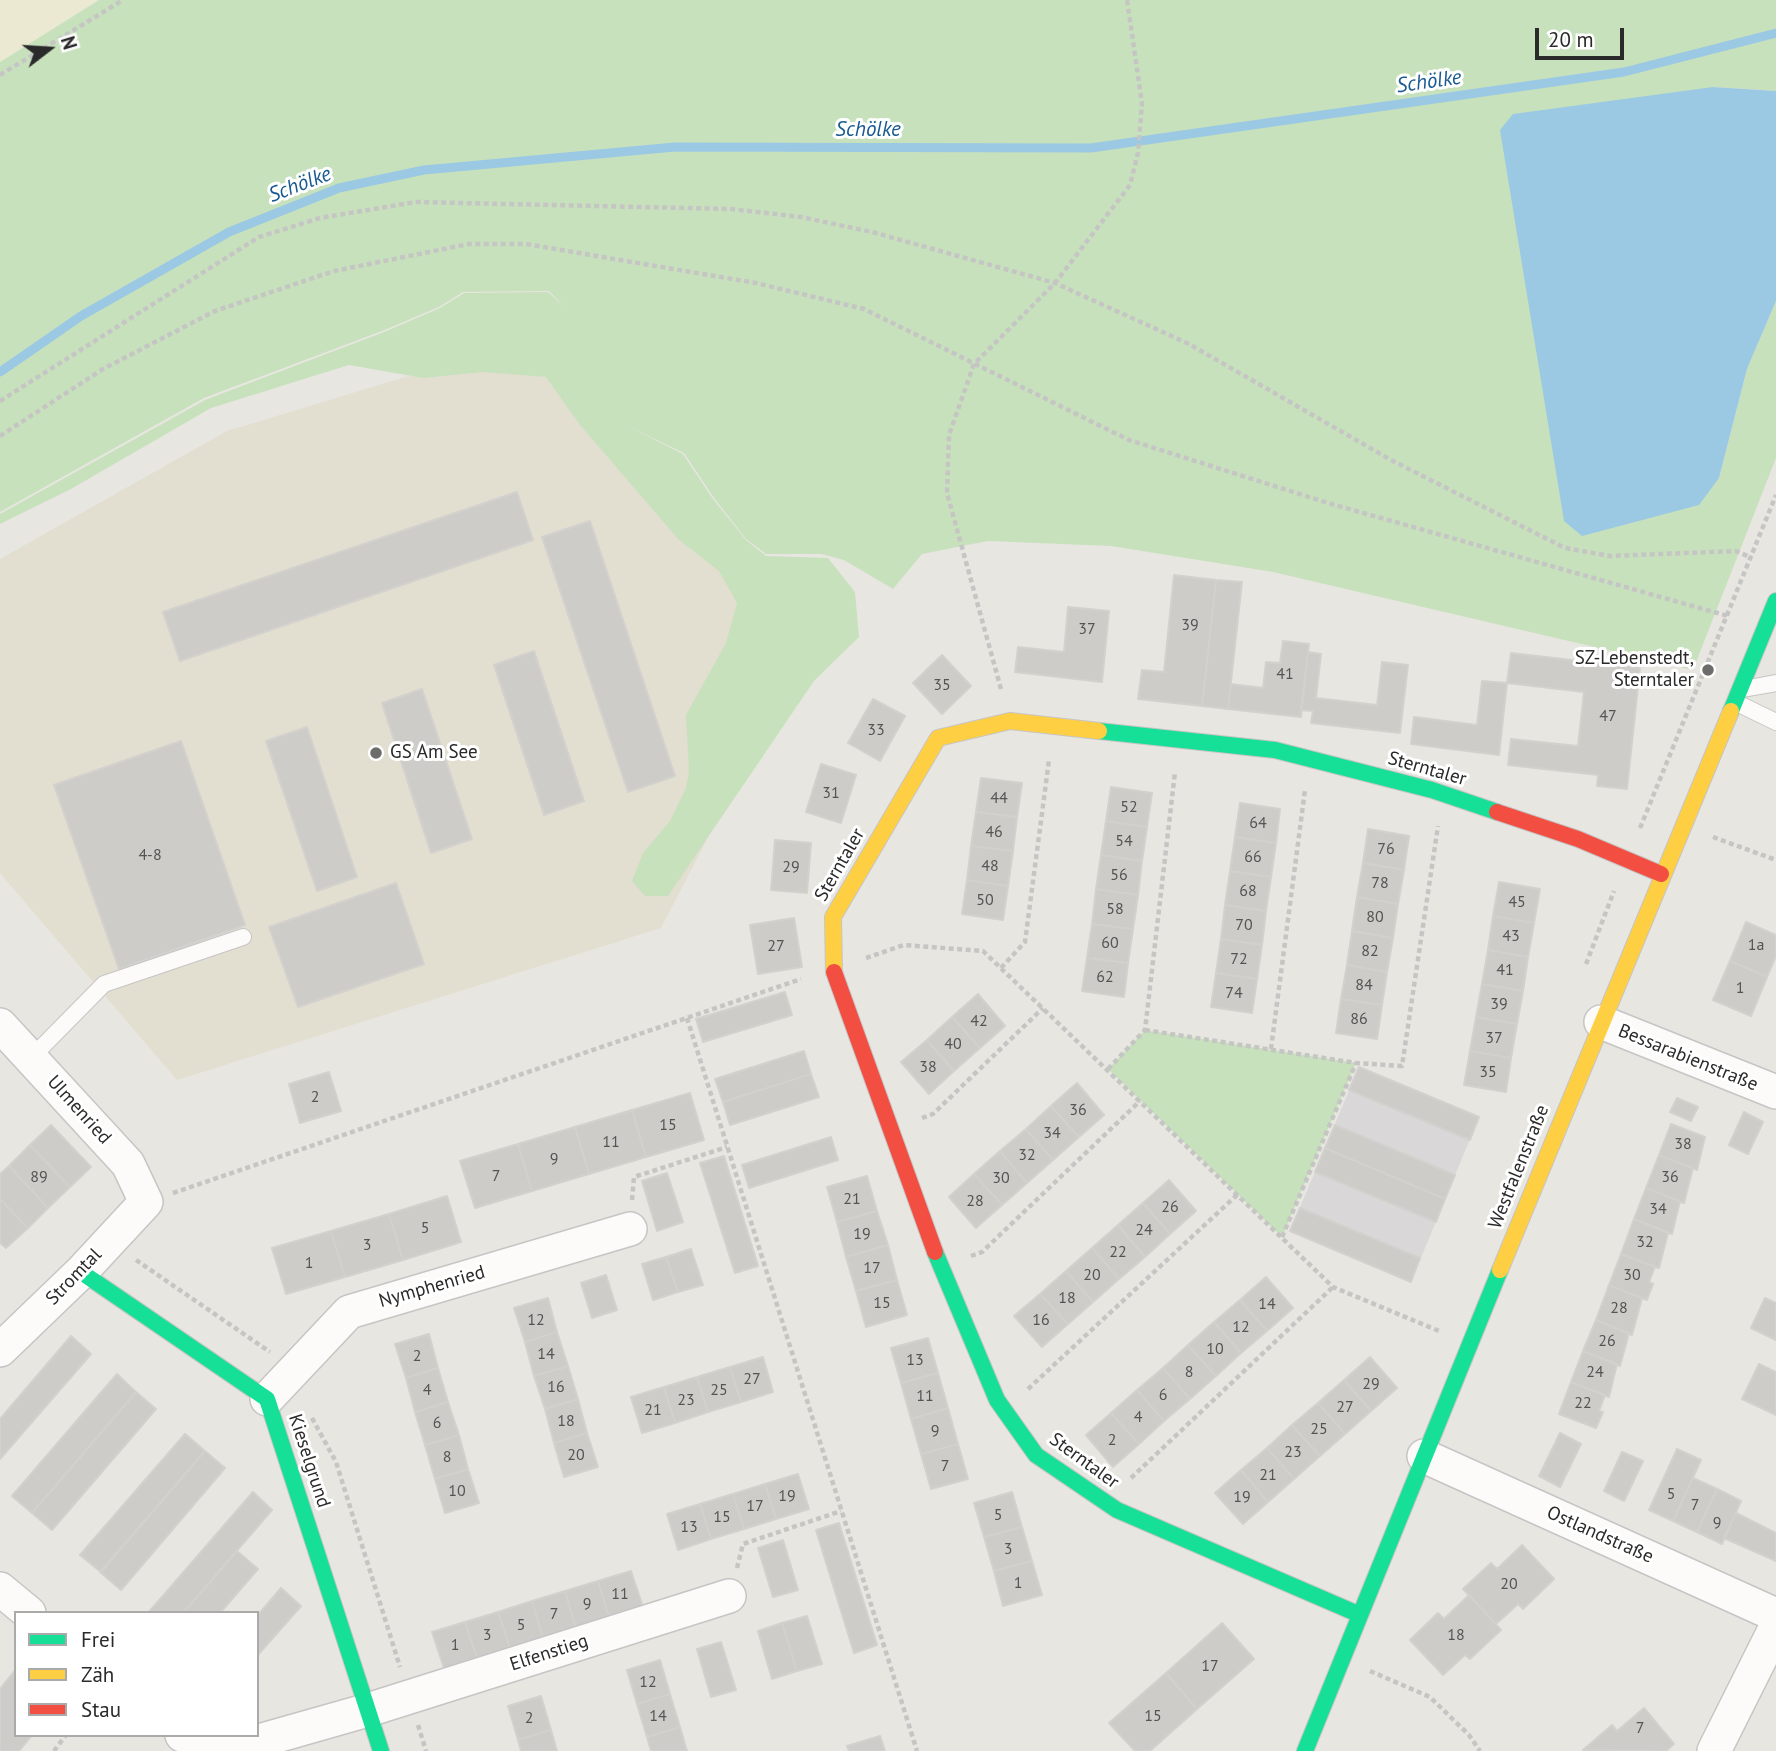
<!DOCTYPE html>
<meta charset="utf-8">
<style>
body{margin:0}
#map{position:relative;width:1776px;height:1751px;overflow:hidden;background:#e8e6e1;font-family:"PT Sans",sans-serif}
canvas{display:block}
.legend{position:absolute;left:14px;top:1611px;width:245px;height:126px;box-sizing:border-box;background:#fff;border:2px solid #aaa;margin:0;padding:9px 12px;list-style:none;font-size:21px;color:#2a2a2a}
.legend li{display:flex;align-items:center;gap:14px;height:35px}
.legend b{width:35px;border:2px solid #aaa}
.north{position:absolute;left:14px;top:14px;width:70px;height:70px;-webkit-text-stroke:5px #fff;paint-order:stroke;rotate:73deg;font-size:19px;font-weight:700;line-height:28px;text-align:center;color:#2a2a2a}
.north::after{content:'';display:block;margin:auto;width:24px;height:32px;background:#2a2a2a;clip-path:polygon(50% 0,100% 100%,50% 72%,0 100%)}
.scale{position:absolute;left:1535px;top:28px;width:89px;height:32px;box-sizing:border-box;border:4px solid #2a2a2a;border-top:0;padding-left:9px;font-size:21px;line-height:24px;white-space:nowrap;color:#2a2a2a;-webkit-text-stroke:5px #fff;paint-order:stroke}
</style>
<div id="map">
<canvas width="1776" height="1751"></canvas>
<ul class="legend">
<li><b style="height:9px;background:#16e098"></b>Frei</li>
<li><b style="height:9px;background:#ffcf43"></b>Zäh</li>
<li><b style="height:9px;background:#f24e42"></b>Stau</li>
</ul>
<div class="north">N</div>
<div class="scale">20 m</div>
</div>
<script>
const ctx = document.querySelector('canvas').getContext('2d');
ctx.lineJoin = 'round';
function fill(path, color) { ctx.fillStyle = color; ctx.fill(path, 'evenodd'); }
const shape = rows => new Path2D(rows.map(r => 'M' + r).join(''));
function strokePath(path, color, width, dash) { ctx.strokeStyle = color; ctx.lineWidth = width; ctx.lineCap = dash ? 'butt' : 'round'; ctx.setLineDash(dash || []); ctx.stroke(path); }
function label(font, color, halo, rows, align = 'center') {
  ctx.font = font + ' "PT Sans",sans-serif'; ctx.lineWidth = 6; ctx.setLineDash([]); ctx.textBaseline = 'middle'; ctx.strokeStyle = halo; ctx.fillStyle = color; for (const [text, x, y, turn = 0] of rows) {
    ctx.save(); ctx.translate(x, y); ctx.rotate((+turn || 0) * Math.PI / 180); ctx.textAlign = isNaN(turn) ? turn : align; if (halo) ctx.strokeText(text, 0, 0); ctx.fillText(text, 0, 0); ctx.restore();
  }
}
fill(shape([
 [1359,1067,1479,1117,1411,1282,1290,1231]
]), '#d9d7d8');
fill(shape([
 [521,342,814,633,661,928,177,1080,0,873,0,559,227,431]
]), '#e2ded0');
fill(shape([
 [99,0,1776,0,1776,91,1713,87,1719,478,1747,369,1776,301,1776,458,1693,670,1273,572,1111,546,988,541,922,554,893,589,844,560,821,554,766,554,746,539,714,498,684,453,629,427,683,454,713,499,746,540,766,556,828,558,855,592,859,637,814,681,668,896,645,896,632,881,643,853,670,821,686,788,689,772,686,715,726,643,737,603,719,571,678,539,580,425,546,377,483,372,423,378,349,365,211,408,71,489,0,524,0,514,205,400,384,332,440,308,464,293,548,292,564,307,549,291,463,292,439,307,382,331,204,398,0,512,0,62],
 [1145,1030,1356,1063,1282,1237,1108,1069]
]), '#c8e1bd');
fill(shape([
 [0,0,98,0,0,62]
]), '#ebe9d1');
fill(shape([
 [1713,87,1776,91,1776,301,1747,369,1719,478,1699,505,1582,536,1564,521,1500,130,1513,114]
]), '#9bc9e3');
strokePath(shape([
 [0,372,81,316,229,232,339,188,424,170,675,147,1091,148,1624,72,1776,33]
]), '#9bc9e3', 9);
const building = shape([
 [517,492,533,540,180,661,163,612,517,492],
 [590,521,675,776,628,792,542,537,590,521],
 [1174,575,1216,580,1202,706,1138,699,1142,670,1164,672,1174,575],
 [1216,580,1242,582,1228,709,1202,706,1216,580],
 [1068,607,1109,611,1102,682,1015,672,1018,647,1064,652,1068,607],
 [1283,641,1309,644,1301,717,1228,709,1231,684,1263,688,1266,662,1280,663,1283,641],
 [534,651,584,801,544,815,494,665,534,651],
 [1308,652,1321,654,1316,698,1377,705,1382,662,1408,665,1400,733,1311,723,1313,711,1301,710,1308,652],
 [1511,653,1640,668,1627,789,1597,786,1598,775,1508,765,1511,739,1578,746,1584,692,1507,683,1511,653],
 [942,655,971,686,942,714,913,683,942,655],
 [1482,681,1507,683,1499,755,1411,744,1414,717,1477,725,1482,681],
 [422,689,472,839,431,853,382,703,422,689],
 [873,699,905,716,880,761,848,743,873,699],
 [307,727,357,877,317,891,266,741,307,727],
 [181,741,245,925,119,969,54,785,181,741],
 [821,764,856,775,841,823,806,812,821,764],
 [981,778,1022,783,1017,817,976,812,981,778],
 [1111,787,1152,793,1147,827,1106,821,1111,787],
 [1240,803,1280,809,1276,843,1235,837,1240,803],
 [976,812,1017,817,1013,851,971,846,976,812],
 [1106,821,1147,827,1142,861,1101,855,1106,821],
 [1368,829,1409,836,1404,870,1363,863,1368,829],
 [1235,837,1276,843,1271,877,1230,871,1235,837],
 [775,840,811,843,807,893,771,890,775,840],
 [971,846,1013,851,1008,886,967,880,971,846],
 [1101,855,1142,861,1138,895,1096,889,1101,855],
 [1363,863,1404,870,1398,904,1357,897,1363,863],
 [1230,871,1271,877,1266,911,1225,905,1230,871],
 [967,880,1008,886,1003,920,962,914,967,880],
 [1499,882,1540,889,1534,923,1493,916,1499,882],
 [396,883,424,964,298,1007,269,927,396,883],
 [1096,889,1138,895,1133,929,1092,924,1096,889],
 [1357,897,1398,904,1393,938,1352,931,1357,897],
 [1225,905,1266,911,1262,945,1221,939,1225,905],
 [1493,916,1534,923,1528,957,1488,950,1493,916],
 [794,918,802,967,758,974,750,925,794,918],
 [1746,922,1776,935,1776,956,1767,977,1730,961,1746,922],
 [1092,924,1133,929,1128,963,1087,958,1092,924],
 [1352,931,1393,938,1387,972,1347,965,1352,931],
 [1221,939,1262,945,1257,979,1216,973,1221,939],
 [1488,950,1528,957,1523,991,1482,984,1488,950],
 [1087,958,1128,963,1124,997,1082,991,1087,958],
 [1730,961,1767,977,1751,1016,1713,1000,1730,961],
 [1347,965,1387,972,1382,1005,1341,999,1347,965],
 [1216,973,1257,979,1252,1013,1211,1007,1216,973],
 [1482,984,1523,991,1517,1024,1476,1017,1482,984],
 [785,992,792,1015,703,1042,696,1019,785,992],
 [978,994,1005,1026,980,1048,952,1017,978,994],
 [1341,999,1382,1005,1377,1039,1336,1033,1341,999],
 [952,1017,980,1048,954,1071,927,1040,952,1017],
 [1476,1017,1517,1024,1511,1058,1470,1051,1476,1017],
 [927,1040,954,1071,929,1094,901,1062,927,1040],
 [804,1051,811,1074,723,1102,715,1079,804,1051],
 [1470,1051,1511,1058,1506,1092,1464,1085,1470,1051],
 [1359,1067,1479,1117,1470,1140,1349,1090,1359,1067],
 [329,1072,341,1111,300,1123,289,1084,329,1072],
 [811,1074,819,1097,730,1125,723,1102,811,1074],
 [1077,1083,1104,1115,1079,1137,1051,1106,1077,1083],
 [690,1093,704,1140,646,1157,632,1110,690,1093],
 [1677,1098,1698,1107,1691,1121,1670,1112,1677,1098],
 [1051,1106,1079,1137,1053,1160,1026,1129,1051,1106],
 [632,1110,646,1157,589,1174,575,1127,632,1110],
 [1744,1112,1763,1122,1748,1154,1729,1145,1744,1112],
 [1671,1124,1705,1137,1697,1170,1659,1155,1671,1124],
 [51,1125,91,1167,70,1187,30,1145,51,1125],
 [1335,1125,1455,1175,1445,1199,1325,1148,1335,1125],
 [575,1127,589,1174,532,1191,518,1144,575,1127],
 [1026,1129,1053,1160,1027,1183,1000,1151,1026,1129],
 [831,1137,838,1160,749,1188,742,1165,831,1137],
 [518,1144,532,1191,475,1208,460,1161,518,1144],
 [30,1145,70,1187,48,1208,9,1166,30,1145],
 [1325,1148,1445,1199,1436,1222,1315,1172,1325,1148],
 [1000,1151,1027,1183,1002,1205,974,1174,1000,1151],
 [1659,1155,1693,1168,1684,1203,1646,1188,1659,1155],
 [724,1156,758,1266,735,1273,700,1163,724,1156],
 [9,1166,48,1208,28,1228,0,1199,0,1174,9,1166],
 [667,1173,683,1222,657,1231,642,1181,667,1173],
 [974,1174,1002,1205,976,1228,949,1197,974,1174],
 [867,1176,877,1211,837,1222,827,1187,867,1176],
 [1169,1180,1196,1211,1170,1234,1143,1203,1169,1180],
 [1646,1188,1680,1201,1672,1234,1634,1219,1646,1188],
 [447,1196,461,1242,403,1260,389,1214,447,1196],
 [0,1199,28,1228,6,1248,0,1243,0,1199],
 [1143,1203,1170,1234,1145,1257,1118,1225,1143,1203],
 [1300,1208,1420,1258,1411,1282,1290,1231,1300,1208],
 [877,1211,888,1245,846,1257,837,1222,877,1211],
 [389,1214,403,1260,345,1277,331,1231,389,1214],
 [1634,1219,1668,1233,1659,1268,1621,1254,1634,1219],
 [1118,1225,1145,1257,1119,1279,1092,1248,1118,1225],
 [331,1231,345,1277,286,1294,272,1248,331,1231],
 [888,1245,897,1280,856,1291,846,1257,888,1245],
 [1092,1248,1119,1279,1093,1302,1066,1271,1092,1248],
 [691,1249,703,1285,678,1292,666,1257,691,1249],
 [1621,1254,1655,1267,1649,1282,1653,1284,1647,1300,1609,1285,1621,1254],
 [666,1257,678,1292,653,1300,642,1264,666,1257],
 [1066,1271,1093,1302,1068,1324,1040,1294,1066,1271],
 [606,1275,617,1310,592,1318,581,1283,606,1275],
 [1266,1277,1293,1308,1267,1331,1240,1300,1266,1277],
 [897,1280,907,1315,866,1327,856,1291,897,1280],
 [1609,1285,1642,1298,1632,1335,1596,1320,1609,1285],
 [1040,1294,1068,1324,1042,1347,1014,1316,1040,1294],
 [548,1298,557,1332,525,1342,514,1308,548,1298],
 [1765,1298,1776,1303,1776,1340,1751,1328,1765,1298],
 [1240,1300,1267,1331,1241,1353,1214,1322,1240,1300],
 [1596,1320,1629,1333,1620,1366,1583,1351,1596,1320],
 [1214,1322,1241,1353,1216,1376,1188,1345,1214,1322],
 [557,1332,568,1366,534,1376,525,1342,557,1332],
 [429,1334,438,1368,406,1378,395,1344,429,1334],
 [71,1336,91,1354,0,1459,0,1419,71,1336],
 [928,1338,938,1373,901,1383,891,1348,928,1338],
 [1188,1345,1216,1376,1190,1399,1163,1368,1188,1345],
 [1583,1351,1617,1364,1609,1397,1571,1382,1583,1351],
 [763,1357,773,1392,741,1402,730,1367,763,1357],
 [1370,1357,1397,1388,1371,1411,1344,1380,1370,1357],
 [1759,1364,1776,1372,1776,1415,1742,1399,1759,1364],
 [568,1366,578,1399,545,1409,534,1376,568,1366],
 [730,1367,741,1402,708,1412,697,1377,730,1367],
 [438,1368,448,1402,415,1412,406,1378,438,1368],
 [1163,1368,1190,1399,1164,1421,1137,1390,1163,1368],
 [938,1373,948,1408,911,1419,901,1383,938,1373],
 [117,1374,136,1392,32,1513,12,1496,117,1374],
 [697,1377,708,1412,675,1423,664,1387,697,1377],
 [1344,1380,1371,1411,1345,1434,1318,1403,1344,1380],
 [1571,1382,1605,1395,1599,1411,1603,1412,1596,1428,1559,1414,1571,1382],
 [664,1387,675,1423,642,1433,631,1397,664,1387],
 [1137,1390,1164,1421,1139,1444,1111,1413,1137,1390],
 [136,1392,156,1409,52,1530,32,1513,136,1392],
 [578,1399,587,1433,554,1443,545,1409,578,1399],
 [448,1402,459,1435,425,1445,415,1412,448,1402],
 [1318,1403,1345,1434,1320,1456,1292,1425,1318,1403],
 [948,1408,958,1444,921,1454,911,1419,948,1408],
 [1111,1413,1139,1444,1113,1467,1086,1435,1111,1413],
 [1292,1425,1320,1456,1294,1479,1267,1448,1292,1425],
 [587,1433,598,1467,564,1477,554,1443,587,1433],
 [1560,1433,1581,1444,1560,1487,1539,1476,1560,1433],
 [185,1434,205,1451,101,1572,80,1555,185,1434],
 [459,1435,468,1469,435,1479,425,1445,459,1435],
 [958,1444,968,1479,931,1489,921,1454,958,1444],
 [1267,1448,1294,1479,1268,1502,1241,1470,1267,1448],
 [1677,1449,1701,1460,1673,1521,1649,1510,1677,1449],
 [205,1451,225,1468,121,1590,100,1572,205,1451],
 [1622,1452,1643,1461,1624,1501,1604,1491,1622,1452],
 [468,1469,479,1503,445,1513,435,1479,468,1469],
 [1241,1470,1268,1502,1243,1524,1215,1493,1241,1470],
 [798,1474,809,1509,776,1519,765,1484,798,1474],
 [1693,1478,1717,1489,1697,1532,1673,1521,1693,1478],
 [765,1484,776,1519,744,1529,733,1494,765,1484],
 [1717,1489,1741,1501,1722,1544,1697,1532,1717,1489],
 [253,1492,272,1510,183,1613,148,1613,253,1492],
 [1012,1492,1022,1527,984,1537,974,1503,1012,1492],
 [733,1494,744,1529,711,1539,700,1504,733,1494],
 [700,1504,711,1539,678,1550,667,1514,700,1504],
 [1736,1513,1776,1533,1776,1561,1724,1538,1736,1513],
 [839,1523,877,1645,854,1653,816,1530,839,1523],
 [1022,1527,1032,1561,994,1571,984,1537,1022,1527],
 [783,1540,798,1590,773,1597,758,1548,783,1540],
 [1522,1545,1554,1579,1523,1609,1518,1604,1496,1624,1463,1589,1491,1563,1497,1569,1522,1545],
 [237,1551,258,1569,220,1613,183,1613,237,1551],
 [1032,1561,1042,1595,1003,1606,994,1571,1032,1561],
 [631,1571,643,1607,609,1617,598,1581,631,1571],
 [598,1581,609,1617,576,1628,565,1591,598,1581],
 [281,1588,301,1606,257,1656,257,1616,281,1588],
 [565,1591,576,1628,543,1638,532,1601,565,1591],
 [1469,1595,1501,1630,1470,1659,1465,1655,1443,1675,1410,1640,1438,1613,1444,1619,1469,1595],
 [532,1601,543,1638,510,1648,498,1612,532,1601],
 [498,1612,510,1648,477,1658,465,1622,498,1612],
 [807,1616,822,1664,797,1671,782,1623,807,1616],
 [465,1622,477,1658,444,1668,432,1632,465,1622],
 [782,1623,797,1671,772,1679,758,1631,782,1623],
 [1222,1623,1254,1659,1197,1709,1166,1673,1222,1623],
 [721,1642,736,1690,711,1697,697,1649,721,1642],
 [660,1660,670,1694,637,1704,627,1670,660,1660],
 [16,1669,16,1735,32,1735,19,1751,0,1751,0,1689,16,1669],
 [1166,1673,1197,1709,1150,1751,1135,1751,1109,1723,1166,1673],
 [670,1694,680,1727,647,1737,637,1704,670,1694],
 [541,1696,551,1730,518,1740,508,1706,541,1696],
 [1644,1708,1674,1744,1666,1751,1583,1750,1612,1725,1617,1731,1644,1708],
 [680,1727,687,1751,651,1751,647,1737,680,1727],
 [551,1730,557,1751,521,1751,518,1740,551,1730],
 [880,1736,885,1751,849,1751,847,1746,880,1736]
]);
fill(building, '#cdccc8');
strokePath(building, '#d3d1cd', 2);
const lane = shape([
 [1743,689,1776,683],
 [1735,702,1776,722],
 [32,1057,104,984,243,937]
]);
const street = shape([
 [1601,1022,1776,1092],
 [0,1025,128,1164,146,1202,81,1272,0,1350],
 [267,1399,349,1312,630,1229],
 [1424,1456,1776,1615],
 [0,1589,29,1613],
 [182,1735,234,1748,368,1710,729,1596],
 [1714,1751,1776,1627]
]);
const fast = shape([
 [1731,711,1776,601],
 [1099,731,1275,750,1432,790,1497,812],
 [935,1252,997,1400,1036,1455,1117,1510,1358,1614],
 [81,1272,267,1399,381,1751],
 [1305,1751,1500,1270]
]);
const slow = shape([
 [834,972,833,917,938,738,1010,721,1099,731],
 [1500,1270,1731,711]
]);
const jam = shape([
 [1497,812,1578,839,1661,874],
 [834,972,935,1252]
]);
strokePath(lane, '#c6c5c5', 18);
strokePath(street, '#c6c5c5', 36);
strokePath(fast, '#c6c5c5', 18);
strokePath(slow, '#c6c5c5', 18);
strokePath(jam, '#c6c5c5', 18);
strokePath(shape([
 [0,75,123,0],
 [0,401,259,237,320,218,416,202,731,209,801,217,872,232,1055,283,1189,344,1391,460,1565,548,1610,556,1736,551,1752,558],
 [0,436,103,369,215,311,334,271,469,244,526,244,756,283,864,309,1129,440,1328,503,1728,616],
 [1001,689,947,493,949,435,974,364,1055,283,1130,185,1138,153,1142,103,1127,0],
 [1640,828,1776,495],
 [1713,837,1776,860],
 [866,958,904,945,983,951,1333,1287,1439,1331],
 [1586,964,1614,891],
 [1001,968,1025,942,1049,760],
 [687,1018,917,1751],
 [1145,1030,1356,1063,1402,1066,1438,826],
 [1271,1049,1305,790],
 [1108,1069,1145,1030,1175,772],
 [922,1118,933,1114,1043,1008],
 [173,1193,801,979],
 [632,1200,634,1177,727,1147],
 [1282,1237,1356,1063],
 [971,1256,982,1252,1140,1101],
 [136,1260,270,1352],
 [1028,1389,1238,1194],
 [312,1418,336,1462,400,1667],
 [1131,1478,1333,1287],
 [737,1568,743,1544,841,1511],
 [1370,1671,1430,1697,1469,1735,1480,1751],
 [418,1725,426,1751],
 [54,1751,66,1735]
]), '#c5c5c4', 4.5, [5, 3.5]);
strokePath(lane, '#fcfbfa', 16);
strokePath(street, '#fcfbfa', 33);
strokePath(fast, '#16e098', 16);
strokePath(slow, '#ffcf43', 16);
strokePath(jam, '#f24e42', 16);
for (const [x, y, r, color] of [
 [1708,670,7,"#6c6c6a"],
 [376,753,7,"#6c6c6a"]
]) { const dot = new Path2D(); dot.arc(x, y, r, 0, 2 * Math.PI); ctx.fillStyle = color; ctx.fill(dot); strokePath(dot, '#fff', 2.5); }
label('16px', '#545453', null, [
 ["39",1190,625],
 ["37",1087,629],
 ["41",1285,674],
 ["35",942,685],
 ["47",1608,716],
 ["33",876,730],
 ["31",831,793],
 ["44",999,798],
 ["52",1129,807],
 ["64",1258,823],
 ["46",994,832],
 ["54",1124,841],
 ["76",1386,849],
 ["4-8",150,855],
 ["66",1253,857],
 ["48",990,866],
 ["29",791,867],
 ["56",1119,875],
 ["78",1380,883],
 ["68",1248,891],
 ["50",985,900],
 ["45",1517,902],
 ["58",1115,909],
 ["80",1375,917],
 ["70",1244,925],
 ["43",1511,936],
 ["60",1110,943],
 ["1a",1756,945],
 ["27",776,946],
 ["82",1370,951],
 ["72",1239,959],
 ["41",1505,970],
 ["62",1105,977],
 ["84",1364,985],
 ["1",1740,988],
 ["74",1234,993],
 ["39",1499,1004],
 ["86",1359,1019],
 ["42",979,1021],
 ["37",1494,1038],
 ["40",953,1044],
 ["38",928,1067],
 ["35",1488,1072],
 ["2",315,1097],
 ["36",1078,1110],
 ["15",668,1125],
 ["34",1052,1133],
 ["11",611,1142],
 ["38",1683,1144],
 ["32",1027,1155],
 ["9",554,1159],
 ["7",496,1176],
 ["89",39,1177],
 ["36",1670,1177],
 ["30",1001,1178],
 ["21",852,1199],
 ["28",975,1201],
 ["26",1170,1207],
 ["34",1658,1209],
 ["5",425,1228],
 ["24",1144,1230],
 ["19",862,1234],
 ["32",1645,1242],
 ["3",367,1245],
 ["22",1118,1252],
 ["1",309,1263],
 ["17",872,1268],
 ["20",1092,1275],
 ["30",1632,1275],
 ["18",1067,1298],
 ["15",882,1303],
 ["14",1267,1304],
 ["28",1619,1308],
 ["12",536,1320],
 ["16",1041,1320],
 ["12",1241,1327],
 ["26",1607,1341],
 ["10",1215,1349],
 ["14",546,1354],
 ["2",417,1356],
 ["13",915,1360],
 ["8",1189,1372],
 ["24",1595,1372],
 ["27",752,1379],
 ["29",1371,1384],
 ["16",556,1387],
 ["4",427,1390],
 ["25",719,1390],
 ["6",1163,1395],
 ["11",925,1396],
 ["23",686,1400],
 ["22",1583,1403],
 ["27",1345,1407],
 ["21",653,1410],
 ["4",1138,1417],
 ["18",566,1421],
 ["6",437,1423],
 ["25",1319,1429],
 ["9",935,1431],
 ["2",1112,1440],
 ["23",1293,1452],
 ["20",576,1455],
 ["8",447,1457],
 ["7",945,1466],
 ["21",1268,1475],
 ["10",457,1491],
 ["5",1671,1494],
 ["19",787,1496],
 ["19",1242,1497],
 ["7",1695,1505],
 ["17",755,1506],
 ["5",998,1515],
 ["15",722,1517],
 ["9",1717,1523],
 ["13",689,1527],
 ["3",1008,1549],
 ["1",1018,1583],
 ["20",1509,1584],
 ["11",620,1594],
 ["9",587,1604],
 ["7",554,1614],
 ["5",521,1625],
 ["3",487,1635],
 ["18",1456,1635],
 ["1",455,1645],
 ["17",1210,1666],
 ["12",648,1682],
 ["14",658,1716],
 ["15",1153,1716],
 ["2",529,1718],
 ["7",1640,1728]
]);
label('19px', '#2a2a2a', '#fff', [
 ["SZ-Lebenstedt,",1694,659],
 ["Sterntaler",1694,681],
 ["GS Am See",390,753,"left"]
], 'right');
label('19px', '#2a2a2a', '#fff', [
 ["Sterntaler",1427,769,16],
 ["Sterntaler",840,865,-60],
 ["Bessarabienstraße",1688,1058,22],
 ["Ulmenried",79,1110,48],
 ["Westfalenstraße",1519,1167,-68],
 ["Stromtal",74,1277,-46],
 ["Nymphenried",432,1287,-16],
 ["Kieselgrund",309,1461,72],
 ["Sterntaler",1084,1461,36],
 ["Ostlandstraße",1600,1535,24],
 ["Elfenstieg",549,1653,-18]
]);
label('italic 21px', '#195a90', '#fff', [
 ["Schölke",1429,82,-8],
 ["Schölke",868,130],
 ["Schölke",300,185,-21]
]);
</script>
